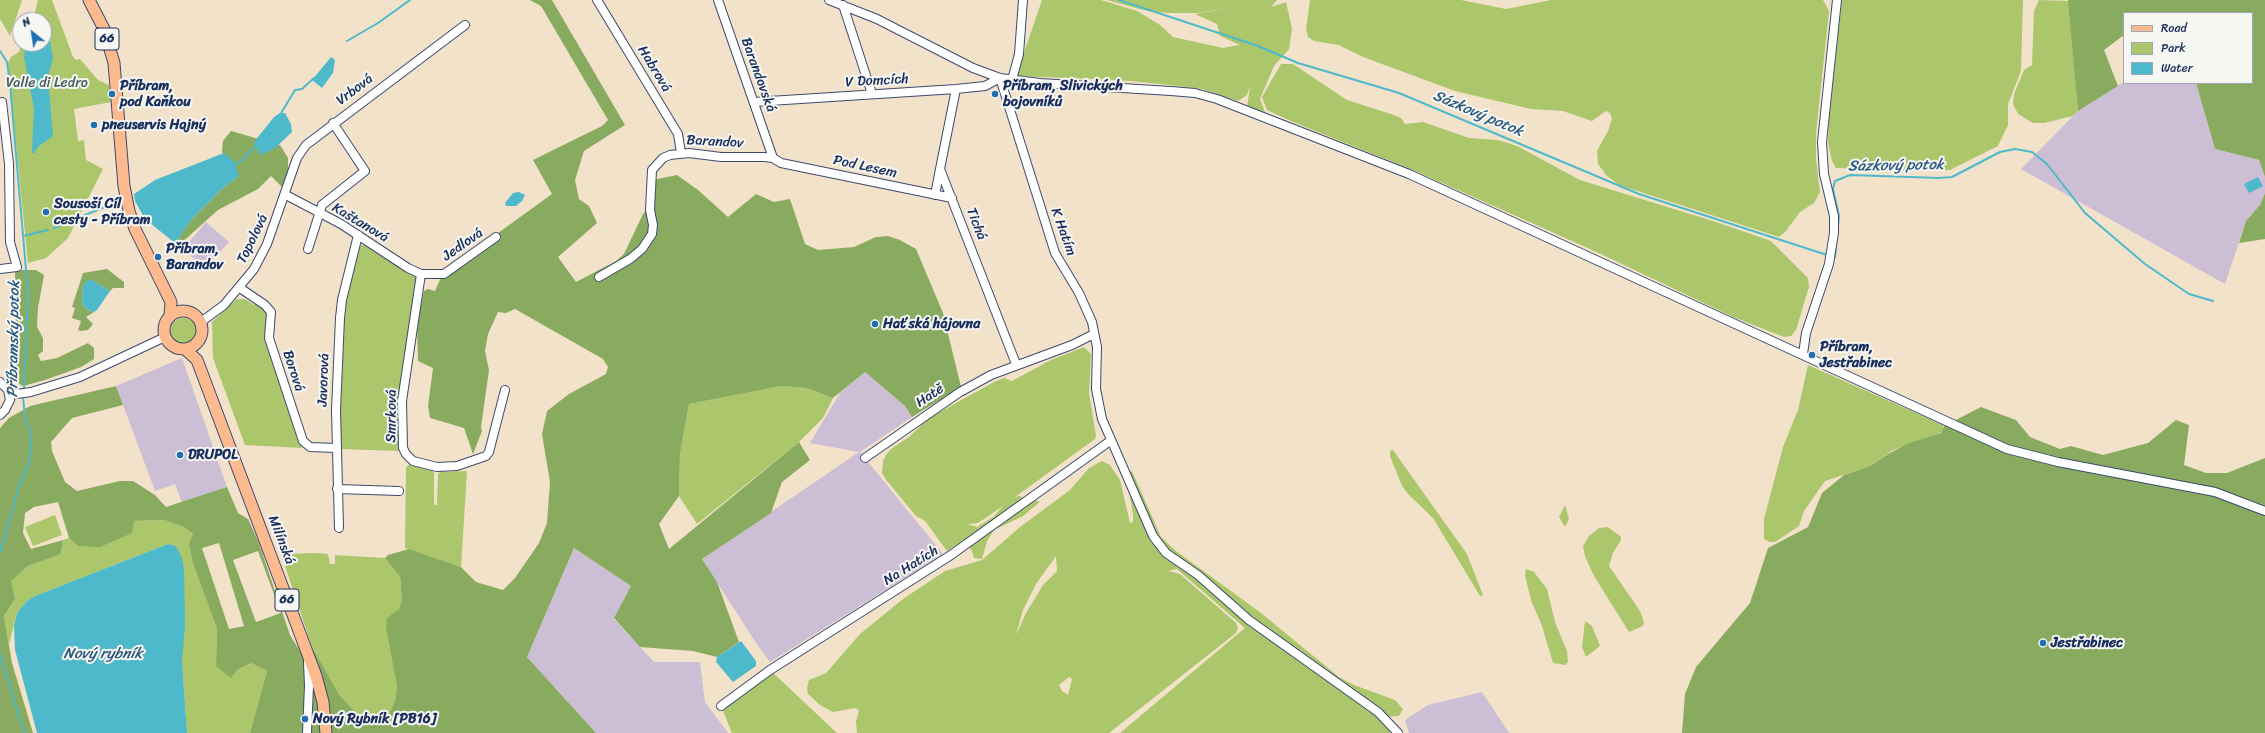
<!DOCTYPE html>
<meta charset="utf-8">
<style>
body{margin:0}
#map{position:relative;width:2265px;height:733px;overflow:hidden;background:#f3e2ca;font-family:Sriracha,sans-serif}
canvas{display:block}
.legend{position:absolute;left:2123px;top:12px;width:130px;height:72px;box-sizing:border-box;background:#f6f6f2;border:1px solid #9ea6b7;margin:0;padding:5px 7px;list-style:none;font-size:12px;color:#1b2f5e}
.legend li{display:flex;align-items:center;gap:8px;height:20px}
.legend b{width:20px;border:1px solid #9ea6b7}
.north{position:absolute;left:12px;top:12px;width:40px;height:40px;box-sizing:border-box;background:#f6f6f2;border:1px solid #9ea6b7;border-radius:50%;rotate:330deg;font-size:11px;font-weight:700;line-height:16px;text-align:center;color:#1b2f5e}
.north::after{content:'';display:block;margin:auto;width:14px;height:18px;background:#1f6fb2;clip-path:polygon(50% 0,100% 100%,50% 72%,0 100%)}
</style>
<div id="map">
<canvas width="2265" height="733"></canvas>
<ul class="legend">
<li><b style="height:5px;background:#fcba8e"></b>Road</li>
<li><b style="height:11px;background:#acc66b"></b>Park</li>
<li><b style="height:11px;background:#4eb9cb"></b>Water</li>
</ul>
<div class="north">N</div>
</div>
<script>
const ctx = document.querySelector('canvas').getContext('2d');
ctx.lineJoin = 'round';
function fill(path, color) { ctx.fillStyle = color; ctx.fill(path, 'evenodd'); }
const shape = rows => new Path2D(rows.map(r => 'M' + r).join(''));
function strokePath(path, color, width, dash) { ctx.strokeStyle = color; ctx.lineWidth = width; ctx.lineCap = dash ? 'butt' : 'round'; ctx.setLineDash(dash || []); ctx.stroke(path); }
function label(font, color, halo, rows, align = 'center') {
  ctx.font = font + ' Sriracha,sans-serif'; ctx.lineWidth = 4; ctx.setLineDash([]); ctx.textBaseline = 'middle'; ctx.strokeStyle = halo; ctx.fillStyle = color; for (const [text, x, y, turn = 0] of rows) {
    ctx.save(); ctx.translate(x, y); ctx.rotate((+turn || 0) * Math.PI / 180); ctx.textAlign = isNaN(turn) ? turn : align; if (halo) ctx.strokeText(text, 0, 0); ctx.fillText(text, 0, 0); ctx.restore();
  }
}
fill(shape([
 [2124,82,2196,83,2215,149,2259,160,2265,177,2265,193,2260,205,2246,221,2225,284,2021,169,2078,111],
 [206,222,229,242,205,268,183,249],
 [182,358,227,487,182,503,175,484,155,491,116,386],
 [865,372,905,406,912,417,860,452,943,554,770,662,756,643,702,559,859,452,810,443,840,393],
 [574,548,631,586,614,619,654,662,700,662,705,702,728,733,596,733,527,657],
 [1482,692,1509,733,1409,733,1405,720,1428,705]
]), '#ccbed4');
fill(shape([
 [0,0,22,0,10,36,0,19],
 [38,0,52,0,73,57,76,60,80,59,98,80,109,85,111,102,74,109,78,141,84,140,86,160,103,169,68,238,46,258,28,263,8,63,11,57,19,52,21,44,44,44,44,20,29,20,35,12],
 [1042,0,1101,0,1137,11,1160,25,1173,37,1223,48,1240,45,1220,36,1217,24,1195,14,1229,8,1198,13,1166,13,1143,10,1107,0,1277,0,1271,7,1286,2,1292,29,1289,49,1274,66,1260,99,1265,112,1247,107,1250,86,1247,95,1238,101,1202,89,1170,85,1119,80,1016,76],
 [1310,0,1461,0,1506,9,1551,0,1823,0,1829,11,1816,133,1816,159,1820,192,1814,203,1800,212,1786,231,1779,237,1619,185,1606,175,1598,164,1597,151,1608,131,1612,119,1610,113,1606,111,1592,121,1563,111,1531,109,1455,91,1363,57,1339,45,1314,41,1308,37,1306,29],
 [1842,0,2023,0,2021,71,2008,104,2008,125,1998,146,1950,170,1917,171,1836,168,1832,161,1828,143,1829,117],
 [2039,0,2069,1,2078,111,2073,116,2044,123,2033,123,2018,114,2013,104,2014,94,2024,70,2032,65,2034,11],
 [1281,64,1293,64,1347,100,1394,115,1401,118,1405,124,1423,122,1469,138,1498,140,1517,146,1580,180,1716,222,1771,241,1808,278,1809,287,1796,330,1791,336,1784,337,1733,317,1601,254,1413,170,1293,122,1267,110,1262,97],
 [361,245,364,245,417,277,399,401,399,451,340,449,339,411,344,301,358,247],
 [237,299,245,299,254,305,255,303,266,311,268,316,264,338,302,448,245,445,213,358,212,322],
 '170 331a13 13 0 1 1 26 0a13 13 0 1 1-26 0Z',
 [1084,347,1091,354,1089,393,1096,436,1095,439,1015,497,1019,496,1040,502,1023,516,994,530,987,541,982,559,974,558,972,551,964,540,947,551,925,521,916,516,887,481,882,473,883,461,886,455,891,449,909,437,929,418,994,382,1004,378,1012,381,1051,360],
 [1003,506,993,517,977,527,968,524,978,523],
 [1808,365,1943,425,1944,432,1893,450,1870,466,1825,481,1804,511,1799,526,1775,542,1770,542,1764,539,1764,519,1783,447,1798,410],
 [781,386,806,388,833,398,823,418,799,442,697,524,679,496,680,454,689,404],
 [1393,450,1467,554,1483,595,1480,596,1433,518,1408,494,1402,486,1390,456,1390,451],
 [1102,461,1110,465,1120,480,1130,523,1133,522,1133,514,1126,475,1132,471,1161,537,1176,551,1261,613,1339,677,1354,685,1395,700,1403,709,1399,716,1384,717,1398,733,1120,733,1245,628,1177,569,1168,571,1180,574,1236,623,1238,628,1236,633,1109,733,857,733,856,721,859,711,856,708,833,712,820,705,808,694,807,688,809,680,826,673,860,634,903,599,945,571,982,560,1020,527,1070,490,1089,468],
 [1056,556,1057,571,1043,585,1026,613,1016,635,1023,610,1036,584],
 [1069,677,1072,679,1068,695,1062,691,1059,685],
 [410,464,432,470,434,473,434,505,437,505,438,474,440,472,467,471,461,567,405,548,406,467],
 [1565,505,1569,519,1565,527,1559,517],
 [55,515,62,535,33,546,25,527],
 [164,520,184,527,193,534,217,628,216,666,237,670,251,663,267,671,250,733,187,733,182,661,184,608,173,545,168,544,35,596,27,601,17,613,9,644,4,616,15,599,10,581,28,566,61,554,63,540,69,538,78,546,134,521],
 [1608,527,1621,537,1621,540,1613,553,1609,566,1640,611,1644,622,1643,626,1629,632,1594,576,1585,556,1583,546,1589,536,1599,528],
 [318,553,328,554,330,564,335,564,335,555,385,558,400,577,402,599,399,609,393,661,397,686,395,701,387,718,370,724,356,720,355,713,340,696,312,647,281,554],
 [1526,569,1534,572,1547,589,1555,622,1567,651,1568,662,1565,665,1553,663,1542,626,1531,600,1525,575],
 [1585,621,1592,626,1600,646,1586,657,1582,647],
 [770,670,837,733,732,733,721,706]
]), '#acc66b');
fill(shape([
 [530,0,552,0,625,125,584,151,575,180,579,199,589,206,597,223,558,257,576,282,616,261,624,254,643,214,651,205,652,180,677,175,698,190,728,217,756,194,774,202,790,199,805,244,818,250,854,247,876,237,888,236,900,240,916,249,943,313,961,387,912,417,905,406,865,372,833,398,806,388,781,386,689,404,680,454,679,496,659,524,669,549,799,442,810,460,782,482,771,513,702,559,717,582,739,642,717,657,693,651,640,647,614,618,631,586,574,548,527,657,596,733,331,733,329,701,312,647,340,696,356,713,356,720,370,724,387,718,395,701,397,686,386,627,387,618,399,609,402,599,400,577,385,558,388,555,409,549,461,567,476,582,503,590,515,578,539,543,547,523,550,482,542,434,547,411,569,394,606,374,608,367,603,359,515,309,506,313,498,312,488,334,485,351,489,370,481,427,482,431,473,454,464,428,430,418,428,406,433,368,418,361,417,324,424,291,428,289,435,291,443,273,552,194,533,160,602,126,608,120,541,6],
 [2068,0,2265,0,2265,177,2259,160,2215,149,2196,83,2252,83,2252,13,2124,13,2124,35,2104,50,2118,86,2078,111],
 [231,131,280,145,288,158,288,184,284,189,271,176,258,189,218,210,178,246,175,243,191,220,223,188,239,176,223,155,222,150,223,141],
 [2265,193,2265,239,2239,243,2246,221,2260,205],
 [107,269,124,282,124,288,113,288,110,291,92,280,83,286,82,304,86,309,94,312,86,317,93,324,88,330,81,331,78,330,81,321,72,318,75,308,72,307,83,273],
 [15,270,36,270,44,275,38,308,37,327,43,338,43,351,38,355,41,361,57,358,88,343,94,348,94,359,81,367,45,380,23,386,15,381,16,331],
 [116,386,123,405,72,418,51,442,52,451,65,482,77,491,120,481,133,481,155,495,166,507,227,487,238,513,248,519,258,541,290,635,303,656,318,703,321,733,250,733,267,671,251,663,237,670,231,678,216,666,217,628,193,563,189,544,193,534,184,527,164,520,134,521,132,533,100,547,78,546,69,538,58,502,34,507,25,513,23,533,31,549,63,540,61,554,28,566,11,581,15,599,4,616,12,663,33,733,0,733,0,428,9,418,30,406],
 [219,543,244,626,229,629,202,548],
 [258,551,281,613,256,622,233,560],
 [1981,407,2016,420,2030,437,2060,449,2071,446,2103,455,2148,443,2176,420,2189,425,2184,465,2206,473,2227,473,2265,458,2265,733,1682,733,1685,694,1696,667,1750,603,1768,548,1808,527,1822,493,1844,475,1870,466,1888,454,1909,443,1942,433,1944,426]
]), '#89ab5f');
fill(shape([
 [44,24,49,35,53,58,48,77,53,136,39,146,34,153,32,153,34,109,24,57,26,44,44,44],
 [331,57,335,60,333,73,322,88,312,80],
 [280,113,285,113,291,124,292,132,274,149,260,155,254,142,274,117],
 [224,153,234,162,239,176,223,188,191,220,175,243,145,219,135,201,134,194,155,180],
 [2258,177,2263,186,2249,193,2244,184],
 [519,192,525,195,522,201,516,206,506,206,505,203,513,193],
 [92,280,110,291,97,310,94,312,86,309,82,304,83,286,86,281],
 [168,544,173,545,177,548,182,558,184,570,185,626,182,661,187,733,37,733,15,650,14,626,17,613,27,601,35,596],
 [741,641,756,661,756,666,733,682,716,662,717,657]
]), '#4eb9cb');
strokePath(shape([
 [1119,0,1258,46,1298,63,1399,93,1639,194,1827,255],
 [347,41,378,23,410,0],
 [0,51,7,62,10,84,28,293,24,391],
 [280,115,295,90,302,89,314,78],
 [234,165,242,160,257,144],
 [54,228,124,199],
 [23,236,48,230],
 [1835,257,1839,216,1833,189,1835,181,1850,175,1939,178,1952,177,2000,152,2015,149,2032,152,2047,164,2085,213,2145,264,2189,294,2213,301],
 [0,553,19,486,28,465,31,447,30,432,25,418,23,396],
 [0,654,24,733]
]), '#4eb9cb', 2);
const minor = shape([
 [597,0,678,134,681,153],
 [718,0,773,158],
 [829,0,877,19,973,68,1000,78,1040,83,1171,91,1195,93,1217,99,1409,174,2007,449,2058,462,2215,492,2265,511],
 [843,5,872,94],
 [1012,80,1019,54,1023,0],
 [956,89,940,169,1016,364],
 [754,102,956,89,985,86,1000,78,1055,253,1079,293,1092,322,1097,347,1096,389,1102,419,1153,536,1166,553,1198,575,1249,620,1378,712,1398,733],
 [286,195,341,224,408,268,421,274,444,274,496,237],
 [935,195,940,169],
 [308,249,322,205,365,171,333,123],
 [0,269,17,267,10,242,9,164,2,102],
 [421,274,402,401,403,448,406,454,413,461,437,467,457,466,486,456,489,452,505,390],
 [599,277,630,259,642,249,652,234,653,225,650,210,652,170,663,158,670,155,689,153,721,157,764,157,773,158,781,163,952,198],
 [240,288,265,305,271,312,269,338,303,441,310,447,336,448],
 [201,322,224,305,254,269,267,244,297,158,306,145,465,25],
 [1803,354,1806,333,1829,264,1834,233,1834,216,1824,174,1822,142,1837,0],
 [0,382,8,390,10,400,5,410,0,415],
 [10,395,31,392,80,377,165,337],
 [865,458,960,392,991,375,1072,345,1094,334],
 [337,489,399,491],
 [339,528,336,410,340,318,342,300,358,235],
 [721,706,770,670,951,555,1110,441],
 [307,733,309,686,308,662]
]);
const major = shape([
 [89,0,104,29,114,63,124,186,129,211,135,229,171,302,170,316],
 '164 330a19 19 0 1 1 38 0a19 19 0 1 1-38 0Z',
 [185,349,197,360,316,676,323,702,326,733]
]);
strokePath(minor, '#3b4a6e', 10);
strokePath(major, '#3b4a6e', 13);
strokePath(minor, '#fff', 8);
strokePath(major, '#fcba8e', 11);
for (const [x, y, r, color] of [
 [112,94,4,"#1f6fb2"],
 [995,94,4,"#1f6fb2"],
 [94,125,4,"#1f6fb2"],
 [46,212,4,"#1f6fb2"],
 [158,257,4,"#1f6fb2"],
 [875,324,4,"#1f6fb2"],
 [1812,355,4,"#1f6fb2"],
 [180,455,4,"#1f6fb2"],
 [2043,643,4,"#1f6fb2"],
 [305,719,4,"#1f6fb2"]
]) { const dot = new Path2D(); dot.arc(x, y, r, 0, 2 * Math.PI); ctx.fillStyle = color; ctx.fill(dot); strokePath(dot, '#f6f6f2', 1.5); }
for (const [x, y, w] of [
 [107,39,24],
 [287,600,24]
]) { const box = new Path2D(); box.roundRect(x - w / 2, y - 11, w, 22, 3); ctx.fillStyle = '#f6f6f2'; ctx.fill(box); strokePath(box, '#1b2f5e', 1); }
label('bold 13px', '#1b2f5e', null, [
 ["66",107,39],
 ["66",287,600]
]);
label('14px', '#1b2f5e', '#f6f6f2', [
 ["Habrová",654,69,59],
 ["Barandovská",758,75,70],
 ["V Domcích",877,81,-3],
 ["Vrbová",355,90,-37],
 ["Barandov",715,142,3],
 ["Pod Lesem",865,167,12],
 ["Kaštanová",360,223,31],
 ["Tichá",976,224,69],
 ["K Hatím",1063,232,70],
 ["Topolová",253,239,-64],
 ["Jedlová",463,245,-35],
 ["Borová",293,371,72],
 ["Javorová",324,380,-88],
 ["Hatě",930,396,-34],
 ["Smrková",392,416,-89],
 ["Milínská",281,540,69],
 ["Na Hatích",911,566,-32]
]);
label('14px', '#465c62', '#f6f6f2', [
 ["Valle di Ledro",47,83]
]);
label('bold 14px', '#1b2f5e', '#f6f6f2', [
 ["Příbram,",120,86],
 ["pod Kaňkou",120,102],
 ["Příbram, Slivických",1003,86],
 ["bojovníků",1003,102],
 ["pneuservis Hajný",102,125],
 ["Sousoší Cíl",54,204],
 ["cesty - Příbram",54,220],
 ["Příbram,",166,249],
 ["Barandov",166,265],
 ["Haťská hájovna",883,324],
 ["Příbram,",1820,347],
 ["Jestřabinec",1820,363],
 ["DRUPOL",188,455],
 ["Jestřabinec",2051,643],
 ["Nový Rybník [PB16]",313,719]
], 'left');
label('italic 15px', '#2a587f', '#f6f6f2', [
 ["Sázkový potok",1478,114,23],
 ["Sázkový potok",1896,166,-1],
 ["Příbramský potok",14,339,-89],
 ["Nový rybník",103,654]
]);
</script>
